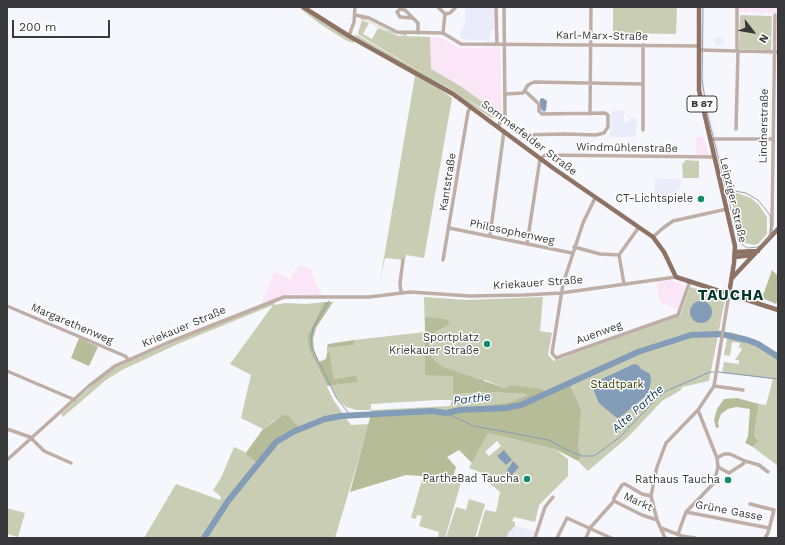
<!DOCTYPE html>
<meta charset="utf-8">
<style>
body{margin:0}
#map{position:relative;width:785px;height:545px;overflow:hidden;background:#f6f7fd;font-family:"Work Sans",sans-serif}
canvas{display:block}
.frame{position:absolute;inset:0;border:8px solid #39393c;pointer-events:none}
.north{position:absolute;left:733px;top:12px;width:40px;height:40px;-webkit-text-stroke:3px #fff;paint-order:stroke;rotate:121deg;font-size:11px;font-weight:700;line-height:16px;text-align:center;color:#39393c}
.north::after{content:'';display:block;margin:auto;width:14px;height:18px;background:#39393c;clip-path:polygon(50% 0,100% 100%,50% 72%,0 100%)}
.scale{position:absolute;left:12px;top:20px;width:98px;height:18px;box-sizing:border-box;border:2px solid #39393c;border-top:0;padding-left:5px;font-size:12px;line-height:14px;white-space:nowrap;color:#39393c;-webkit-text-stroke:3px #fff;paint-order:stroke}
</style>
<div id="map">
<canvas width="785" height="545"></canvas>
<div class="frame"></div>
<div class="north">N</div>
<div class="scale">200 m</div>
</div>
<script>
const ctx = document.querySelector('canvas').getContext('2d');
ctx.lineJoin = 'round';
function fill(path, color) { ctx.fillStyle = color; ctx.fill(path, 'evenodd'); }
const shape = rows => new Path2D(rows.map(r => 'M' + r).join(''));
function strokePath(path, color, width, dash) { ctx.strokeStyle = color; ctx.lineWidth = width; ctx.lineCap = dash ? 'butt' : 'round'; ctx.setLineDash(dash || []); ctx.stroke(path); }
function label(font, color, halo, rows, align = 'center') {
  ctx.font = font + ' "Work Sans",sans-serif'; ctx.lineWidth = 3; ctx.setLineDash([]); ctx.textBaseline = 'middle'; ctx.strokeStyle = halo; ctx.fillStyle = color; for (const [text, x, y, turn = 0] of rows) {
    ctx.save(); ctx.translate(x, y); ctx.rotate((+turn || 0) * Math.PI / 180); ctx.textAlign = isNaN(turn) ? turn : align; if (halo) ctx.strokeText(text, 0, 0); ctx.fillText(text, 0, 0); ctx.restore();
  }
}
fill(shape([
 [737,7,778,7,778,13,737,12],
 [430,37,439,37,460,48,500,47,502,111,499,114,462,87,431,69],
 [696,137,703,137,709,155,696,155],
 [299,265,311,269,316,283,323,296,290,294,262,303,274,272,290,279],
 [671,280,686,286,678,310,660,302,657,282]
]), '#fae6f6');
fill(shape([
 [465,7,495,7,495,30,490,31,490,41,461,39,460,31,465,25],
 [702,7,704,7,704,88,726,183,729,188,726,189,701,89],
 '714 41a5 5 0 1 1 10 0a5 5 0 1 1-10 0Z',
 [624,110,624,122,630,122,630,118,637,119,636,137,610,137,611,111],
 [655,178,681,179,679,191,677,190,674,202,672,202,668,207,655,197],
 [515,526,535,531,533,538,507,538,508,533]
]), '#eaecfa');
fill(shape([
 [298,7,354,41,354,43,347,41,320,24],
 [613,7,677,7,676,34,613,33],
 [740,15,772,16,771,50,739,49],
 [361,17,389,31,407,34,407,36,389,32,366,20,360,19],
 [362,20,369,23,363,34,372,39,378,28,399,36,430,37,431,69,462,87,499,114,497,117,359,35,358,33],
 [355,34,454,91,497,119,490,117,453,93,356,37],
 [357,43,434,85,452,98,424,258,406,255,405,260,385,258,380,281,415,76],
 [685,160,699,161,699,178,683,178,682,163,684,163],
 [737,193,751,198,759,205,767,217,767,234,758,244,755,245,745,243,740,238,730,194],
 [690,287,721,296,725,300,709,381,682,387,681,390,662,401,629,436,588,471,578,461,581,458,578,445,575,396,570,384,547,396,505,388,485,380,453,394,487,392,527,394,527,395,510,402,460,409,371,414,371,410,357,410,346,407,336,397,331,385,358,382,357,375,334,379,330,353,327,353,327,348,354,345,354,340,425,332,424,297,467,300,543,297,540,331,552,333,548,355,554,361,680,316],
 [437,400,452,400,450,406,371,410,371,404],
 [273,301,275,305,285,303,307,304,324,302,307,337,309,350,334,401,351,425,369,424,335,538,144,538,176,484,220,500,221,497,213,490,221,478,234,447,245,452,245,454,258,464,275,443,286,436,275,420,263,429,241,418,251,375,230,364,273,305,180,343,122,370,106,380,63,417,61,414,100,379,119,365],
 [730,332,755,339,778,353,778,466,753,447,759,441,754,436,759,404,766,405,773,379,722,373,724,362,739,364,739,360,735,360,741,351,742,348,739,348,740,343,732,342,730,356,724,355,728,333],
 [488,433,555,449,568,459,568,476,539,505,535,522,514,517,512,521,515,522,515,526,508,533,507,538,477,538,485,510,496,512,500,492,488,482,490,476,469,468],
 [497,441,501,446,489,456,485,452],
 [423,476,462,479,445,538,438,538,439,532,419,526,422,516,417,515,416,519,411,518],
 [469,499,485,504,475,538,446,538,456,507,466,510],
 [7,508,25,513,18,537,7,534]
]), '#c9cdb3');
fill(shape([
 [772,270,778,276,778,298,776,304,762,298],
 [324,302,333,302,316,328,313,339,314,350,319,362,326,359,327,353,330,353,334,379,357,375,358,382,327,386,309,350,307,337],
 [425,317,444,319,448,320,450,324,436,331,429,344,431,356,435,361,443,367,505,388,511,385,542,389,547,396,570,384,581,411,578,445,581,458,578,461,555,449,488,433,472,463,459,450,447,457,456,467,453,478,406,475,350,492,371,414,460,409,510,402,527,395,527,394,487,392,453,394,453,376,425,375],
 [79,338,98,347,89,366,71,358],
 [354,340,354,345,327,348,328,344],
 [737,398,759,404,754,436,759,441,753,447,745,443,748,436,750,409,736,407,728,409,721,414,718,422,719,427,716,428,714,420,717,409,724,399],
 [284,415,289,416,299,428,275,443,258,464,245,454,263,429]
]), '#b6bc98');
fill(shape([
 [543,98,547,101,546,110,544,112,540,108,540,99],
 '690 312a11 11 0 1 1 22 0a11 11 0 1 1-22 0Z',
 [634,364,638,365,641,369,650,374,651,381,648,394,618,419,599,403,591,384],
 [504,450,512,460,506,465,497,456],
 [513,461,519,467,509,478,505,473]
]), '#839cb7');
strokePath(shape([
 [329,301,313,328,311,340,312,348,336,397,350,415],
 [718,372,778,379],
 [446,413,474,426,549,440,573,453,582,456,594,456,620,437,656,399,666,391,710,372,714,372],
 [621,417,629,427]
]), '#839cb7', 1);
strokePath(shape([
 [204,538,228,501,276,442,295,431,325,419,341,416,432,411,446,413,460,410,506,408,521,405,638,352,691,335,721,334,747,340,758,344,778,357]
]), '#839cb7', 6);
strokePath(shape([
 [438,7,445,14,443,33],
 [496,7,497,44],
 [445,14,450,13,456,7],
 [355,15,369,18,397,32,443,33,461,44,699,46],
 [412,18,400,17,397,12,400,9,405,10,418,23,418,33],
 [349,36,354,22,355,7],
 [699,50,778,52],
 [737,51,737,7],
 [505,94,523,93,528,85,534,82,643,84],
 [590,114,591,7],
 [498,126,505,115,504,7],
 [736,129,738,51],
 [515,130,521,135,564,134,596,135,604,133,608,127,608,115,605,113,542,114,539,111,539,104,525,91],
 [643,130,643,45],
 [710,139,772,139],
 [595,198,583,223,563,284,552,353,556,358,678,315,690,281],
 [449,228,572,253],
 [490,236,504,131],
 [653,237,663,228,673,221,727,209],
 [770,238,772,224,775,15],
 [527,244,540,159,545,155,714,157],
 [574,247,600,254,619,255],
 [443,260,468,112,471,106],
 [624,284,619,255,639,227],
 [401,293,400,283,403,260],
 [7,306,125,356,129,360],
 [7,371,75,400],
 [714,386,743,390],
 [7,429,30,437,44,451,71,463],
 [717,458,724,454,730,454,745,461],
 [7,460,89,386,115,366,167,343,284,297,369,297,410,292,470,296,524,295,561,293,676,277],
 [718,467,729,473,743,464,745,461,759,465,768,472],
 [651,496,642,494,625,484,622,485,614,498,614,501,642,515,657,520],
 [750,504,774,510,768,533,765,538],
 [686,512,769,528],
 [661,528,682,536,695,538],
 [678,534,686,512,714,483,718,467,717,458,698,410],
 [535,538,545,507,553,497],
 [557,538,567,518,611,538],
 [586,538,590,528,614,501],
 [665,538,657,520,651,496,657,467,666,443,698,410,714,386,729,294]
]), '#bfaea6', 3.5);
strokePath(shape([
 [303,7,349,36,453,94,553,168,653,237,664,252,676,277,778,310],
 [699,7,699,90,735,246,734,263,729,294],
 [735,252,758,251],
 [735,257,753,255],
 [732,278,778,229]
]), '#8e7264', 4.5);
strokePath(shape([
 [703,7,702,79,707,112,739,242,747,248,758,247,769,238,771,234,770,215,758,200,746,193,735,191]
]), '#9fa0a5', 1);
for (const [x, y, r, color] of [
 [701,199,4,"#128c6f"],
 [487,344,4,"#128c6f"],
 [527,479,4,"#128c6f"],
 [728,480,4,"#128c6f"]
]) { const dot = new Path2D(); dot.arc(x, y, r, 0, 2 * Math.PI); ctx.fillStyle = color; ctx.fill(dot); strokePath(dot, '#fff', 1.5); }
for (const [x, y, w] of [
 [702,104,30]
]) { const box = new Path2D(); box.roundRect(x - w / 2, y - 8, w, 16, 3); ctx.fillStyle = '#fff'; ctx.fill(box); strokePath(box, '#39393c', 1); }
label('bold 10px', '#39393c', null, [
 ["B 87",702,104]
]);
label('11px', '#39393c', '#fff', [
 ["Karl-Marx-Straße",602,36,1],
 ["Lindnerstraße",764,126,-89],
 ["Sommerfelder Straße",529,138,37],
 ["Windmühlenstraße",627,148,1],
 ["Kantstraße",448,182,-81],
 ["Leipziger Straße",733,200,77],
 ["Philosophenweg",512,232,12],
 ["Kriekauer Straße",538,283,-4],
 ["Margarethenweg",72,324,23],
 ["Kriekauer Straße",184,327,-23],
 ["Auenweg",599,333,-20],
 ["Markt",638,502,25],
 ["Grüne Gasse",729,511,11]
]);
label('11px', '#39393c', '#fff', [
 ["CT-Lichtspiele",693,199],
 ["Sportplatz",479,338],
 ["Kriekauer Straße",479,351],
 ["PartheBad Taucha",519,479],
 ["Rathaus Taucha",720,480]
], 'right');
label('11px', '#393e00', '#fff', [
 ["Stadtpark",617,385]
]);
label('italic 12px', '#12385e', '#fff', [
 ["Parthe",472,399,-7],
 ["Alte Parthe",638,409,-42]
]);
ctx.letterSpacing = '1px';
label('bold 15px', '#00372a', '#fff', [
 ["TAUCHA",731,296]
]);
ctx.letterSpacing = '0px';
</script>
